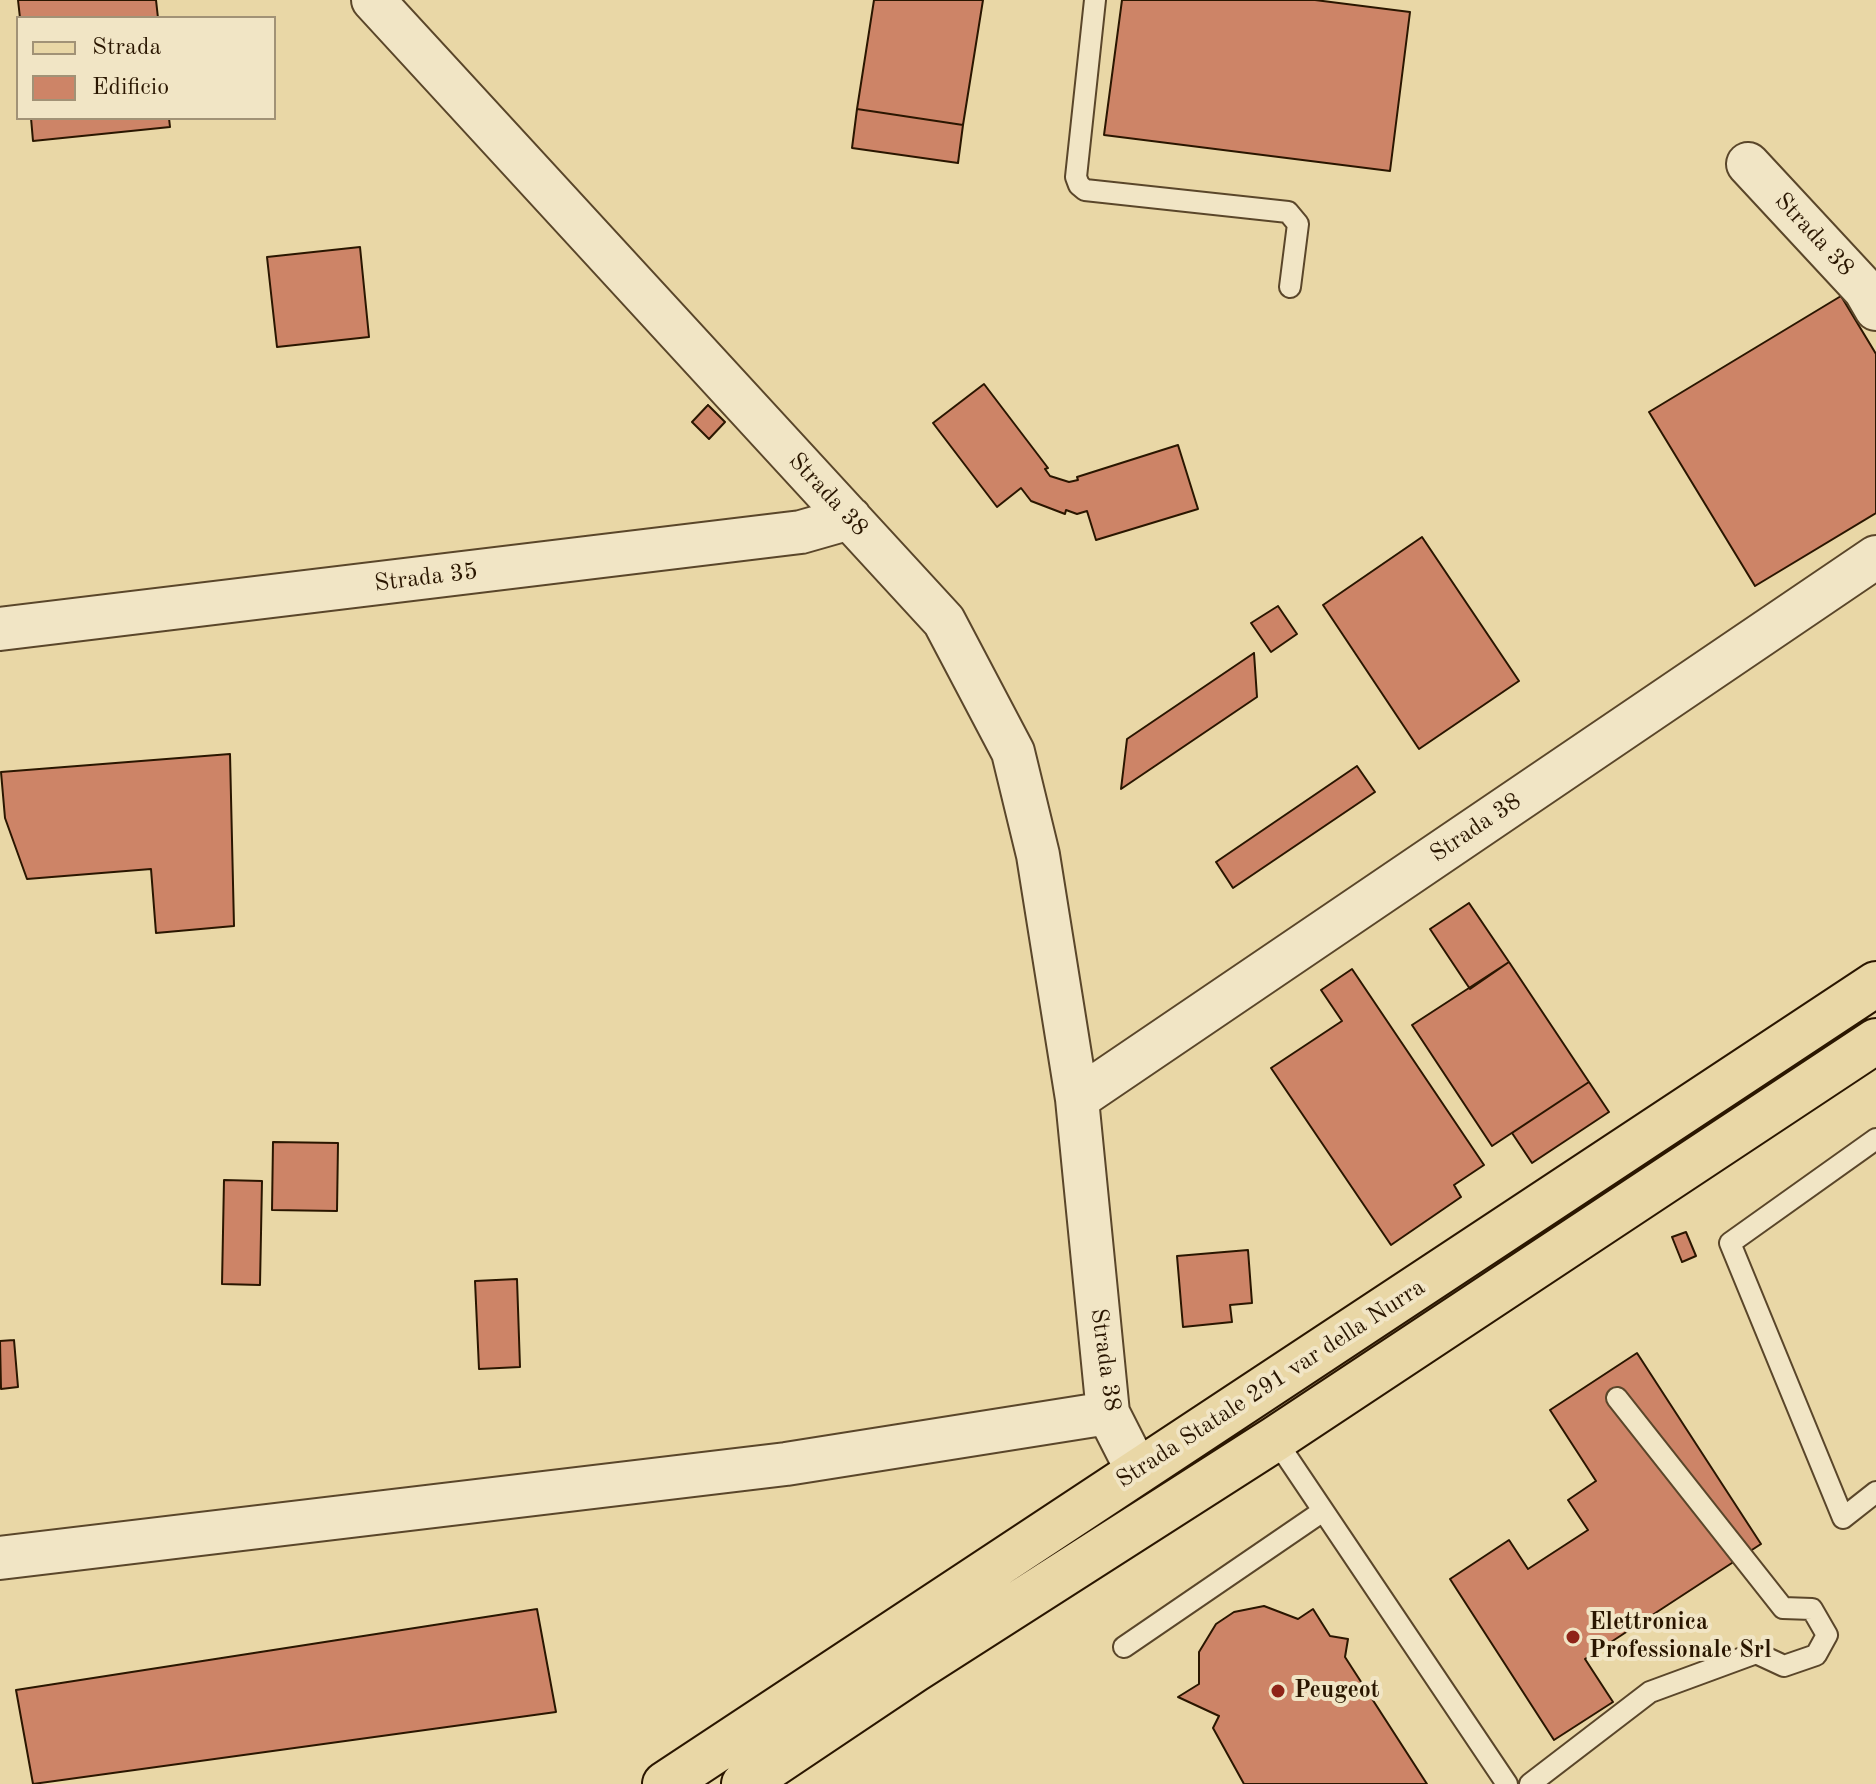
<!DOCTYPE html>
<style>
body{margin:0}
#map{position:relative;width:1876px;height:1784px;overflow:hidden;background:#e9d7a6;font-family:"Old Standard TT",serif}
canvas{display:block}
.legend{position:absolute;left:16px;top:16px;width:260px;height:104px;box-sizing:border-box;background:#f1e5c5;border:2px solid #a19276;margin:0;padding:10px 14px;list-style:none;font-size:24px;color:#2a1600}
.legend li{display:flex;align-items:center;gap:16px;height:40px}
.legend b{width:40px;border:2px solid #a19276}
</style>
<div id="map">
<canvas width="1876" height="1784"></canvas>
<ul class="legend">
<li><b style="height:10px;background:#e9d7a6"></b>Strada</li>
<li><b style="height:22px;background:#cd8467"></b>Edificio</li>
</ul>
</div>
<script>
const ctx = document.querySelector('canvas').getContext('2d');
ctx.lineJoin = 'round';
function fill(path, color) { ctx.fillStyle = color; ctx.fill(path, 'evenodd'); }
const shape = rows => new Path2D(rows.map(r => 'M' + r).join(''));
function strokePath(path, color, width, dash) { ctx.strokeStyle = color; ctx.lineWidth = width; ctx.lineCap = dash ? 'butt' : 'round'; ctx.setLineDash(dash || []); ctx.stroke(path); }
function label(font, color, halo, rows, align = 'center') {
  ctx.font = font + ' "Old Standard TT",serif'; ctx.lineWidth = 8; ctx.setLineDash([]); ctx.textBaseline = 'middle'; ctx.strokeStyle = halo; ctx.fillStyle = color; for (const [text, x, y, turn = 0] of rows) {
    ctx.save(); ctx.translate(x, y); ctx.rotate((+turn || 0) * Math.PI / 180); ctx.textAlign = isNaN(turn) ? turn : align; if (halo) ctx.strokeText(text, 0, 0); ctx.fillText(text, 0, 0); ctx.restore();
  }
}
const building = shape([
 [18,0,156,0,158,18,20,18,18,0],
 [874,0,983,0,963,125,857,109,874,0],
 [1122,0,1315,0,1410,12,1390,171,1104,135,1122,0],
 [857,109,963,125,958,163,852,148,857,109],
 [31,118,169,118,170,127,33,141,31,118],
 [360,247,369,337,277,347,267,257,360,247],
 [1841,296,1876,354,1876,513,1755,586,1649,412,1841,296],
 [984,384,1048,468,1045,469,1050,476,1069,482,1078,480,1077,477,1178,445,1198,509,1096,540,1087,511,1077,514,1066,510,1065,514,1031,501,1021,488,997,507,933,423,984,384],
 [708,405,725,422,709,439,692,422,708,405],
 [1422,537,1519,681,1419,749,1323,605,1422,537],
 [1278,606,1297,634,1271,652,1251,623,1278,606],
 [1254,653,1257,697,1121,789,1127,739,1254,653],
 [230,754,234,926,156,933,151,869,27,879,5,818,1,772,230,754],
 [1357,766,1375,792,1233,888,1216,862,1357,766],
 [1469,903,1509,962,1470,989,1430,929,1469,903],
 [1509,962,1589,1082,1492,1146,1412,1025,1509,962],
 [1352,969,1484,1165,1454,1185,1461,1197,1391,1245,1271,1068,1342,1021,1321,990,1352,969],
 [1589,1082,1609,1112,1532,1163,1512,1133,1589,1082],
 [273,1142,338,1143,337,1211,272,1210,273,1142],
 [224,1180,262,1181,260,1285,222,1284,224,1180],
 [1686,1232,1696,1256,1682,1262,1672,1237,1686,1232],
 [1248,1250,1252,1303,1230,1305,1232,1322,1183,1327,1177,1256,1248,1250],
 [517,1279,520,1367,479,1369,475,1281,517,1279],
 [14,1340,18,1387,1,1389,0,1341,14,1340],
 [1637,1353,1761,1544,1585,1659,1613,1702,1554,1740,1450,1579,1509,1540,1528,1569,1588,1530,1568,1500,1596,1481,1550,1410,1637,1353],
 [1264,1606,1298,1619,1313,1609,1330,1636,1348,1639,1345,1657,1427,1784,1244,1784,1213,1728,1219,1716,1178,1697,1199,1684,1199,1652,1216,1624,1234,1612,1264,1606],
 [537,1609,556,1712,33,1784,16,1690,537,1609]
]);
fill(building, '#cd8467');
strokePath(building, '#2a1600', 2);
const lane = shape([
 [1095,0,1076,177,1079,185,1085,190,1288,212,1298,224,1290,287],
 [1876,1139,1730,1243,1843,1518,1876,1492],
 [1275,1439,1507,1784],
 [1124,1647,1323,1511],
 [1530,1784,1650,1692,1756,1653,1784,1666,1816,1655,1827,1635,1812,1609,1783,1608,1617,1398]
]);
const street = shape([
 [373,0,944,621,1013,752,1038,855,1077,1099,1108,1413,1138,1472],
 [1748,164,1865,290,1876,309],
 [0,629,801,532,850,518],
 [1077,1099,1876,557],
 [0,1558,786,1464,1108,1413]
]);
const primary = shape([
 [665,1784,1876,984],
 [744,1784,914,1670,1275,1439,1876,1041]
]);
strokePath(lane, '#5a462a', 24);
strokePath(street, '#5a462a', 46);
strokePath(primary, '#2a1600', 48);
strokePath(lane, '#f1e5c5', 20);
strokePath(street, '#f1e5c5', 42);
strokePath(primary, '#e9d7a6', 44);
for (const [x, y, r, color] of [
 [1573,1637,8,"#8f2418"],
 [1278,1691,8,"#8f2418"]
]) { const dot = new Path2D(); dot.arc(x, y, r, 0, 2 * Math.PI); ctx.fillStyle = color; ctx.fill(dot); strokePath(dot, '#f1e5c5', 3); }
label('24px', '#2a1600', '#f1e5c5', [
 ["Strada 38",1814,235,47],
 ["Strada 38",828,495,47],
 ["Strada 35",426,578,-7],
 ["Strada 38",1476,828,-34],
 ["Strada 38",1105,1360,82],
 ["Strada Statale 291 var della Nurra",1271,1384,-33]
]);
label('bold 24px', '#2a1600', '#f1e5c5', [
 ["Elettronica",1589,1623],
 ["Professionale Srl",1589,1651],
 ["Peugeot",1294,1691]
], 'left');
</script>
